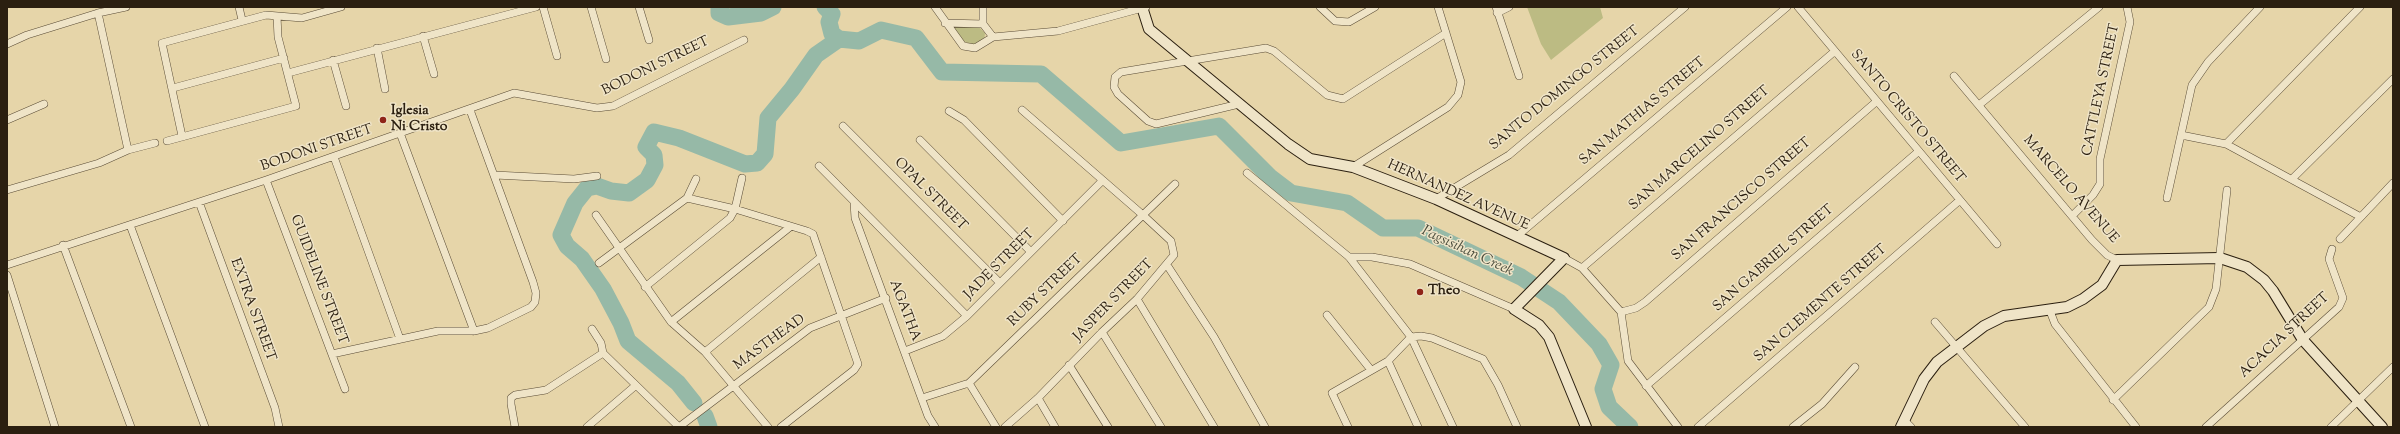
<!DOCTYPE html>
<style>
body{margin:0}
#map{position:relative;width:2400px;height:434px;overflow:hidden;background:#e6d5a9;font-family:"Sorts Mill Goudy",serif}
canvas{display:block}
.frame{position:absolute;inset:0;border:8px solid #2b1f10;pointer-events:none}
</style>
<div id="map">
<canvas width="2400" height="434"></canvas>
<div class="frame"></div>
</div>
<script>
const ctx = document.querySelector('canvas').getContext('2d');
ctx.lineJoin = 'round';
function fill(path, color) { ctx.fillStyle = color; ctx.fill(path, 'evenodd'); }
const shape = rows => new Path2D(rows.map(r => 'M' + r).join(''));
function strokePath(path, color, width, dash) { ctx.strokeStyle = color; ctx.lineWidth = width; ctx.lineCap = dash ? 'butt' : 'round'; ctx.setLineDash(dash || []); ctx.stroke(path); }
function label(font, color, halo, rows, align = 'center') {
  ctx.font = font + ' "Sorts Mill Goudy",serif'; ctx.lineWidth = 3; ctx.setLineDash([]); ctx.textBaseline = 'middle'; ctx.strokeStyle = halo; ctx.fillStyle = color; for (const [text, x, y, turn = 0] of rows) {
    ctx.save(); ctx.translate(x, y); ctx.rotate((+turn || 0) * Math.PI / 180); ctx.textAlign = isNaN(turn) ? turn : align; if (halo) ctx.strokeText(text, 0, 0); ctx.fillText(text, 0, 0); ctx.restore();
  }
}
fill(shape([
 [1527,7,1600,7,1603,18,1551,60,1541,44],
 [956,25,979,27,985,33,984,42,974,45,963,41,953,28]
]), '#bcbb83');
strokePath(shape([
 [719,7,719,13,728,17,761,13,773,7],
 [825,7,832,14,829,22,832,34,839,39,859,41,881,30,916,38,942,72,1041,74,1121,143,1219,126,1270,177,1291,193,1347,203,1383,228,1418,228,1521,277,1559,302,1599,344,1611,365,1603,389,1609,407,1630,427],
 [694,403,678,383,628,341,621,323,603,289,582,259,567,246,561,235,575,203,587,188,597,186,611,191,629,193,647,180,655,165,654,155,646,147,654,132,679,138,745,164,757,163,765,154,768,118,792,89,816,55,839,39],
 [705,416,709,427]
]), '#96b9a7', 17);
const street = shape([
 [239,7,242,20],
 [543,7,557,56],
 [591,7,606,59],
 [639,7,649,40],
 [935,7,963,46,975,48,993,37,1058,31,1146,7],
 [983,7,983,24,993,37],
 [1320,7,1335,21,1349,22,1375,7],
 [1496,7,1519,76],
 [1798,7,1997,244],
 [98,13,128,150],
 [1497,13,1509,7],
 [945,23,983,24],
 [423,36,434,74],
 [7,44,27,35,98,13,126,7],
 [377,48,385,89],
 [333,60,346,106],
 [288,73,536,7],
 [1954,76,2092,240,2107,255,2117,260],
 [173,88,284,58],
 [1239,104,1156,124,1148,121,1118,94,1114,87,1115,77,1121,72,1266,48,1274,51,1327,95,1343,99,1446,33],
 [1979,105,2099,7],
 [949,111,964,120,1063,221],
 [7,120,44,104],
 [843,126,1000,283],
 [400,133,474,331],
 [2181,135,2226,144,2359,216],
 [182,136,162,43,266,15,302,18,341,7],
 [920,140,1031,252],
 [167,141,296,106,278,37,277,16],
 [2226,144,2360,7],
 [334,157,400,339],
 [819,166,967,316],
 [1353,167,1448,107,1458,95,1461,82,1438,7],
 [1247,173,1349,257,1411,337,1453,427],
 [495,175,574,179,597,176],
 [2292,179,2393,79],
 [266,180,345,389],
 [7,190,99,163,128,150,155,143],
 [687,198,735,209,807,231,813,234,815,240,858,364,854,370,781,427],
 [2167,198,2192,85,2208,62,2260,7],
 [1436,199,1509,155,1685,7],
 [199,202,275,408,279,427],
 [854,202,855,218,928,416,935,427],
 [596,215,671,322,705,352,768,427],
 [2072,216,2093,195,2100,184,2100,159,2130,22,2127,7],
 [130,225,205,427],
 [1516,237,1787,7],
 [2340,239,2393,183],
 [63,245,131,427],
 [1349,257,1372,257,1410,264,1514,309],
 [1564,258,1582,268,1621,312,1628,361,1678,427],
 [599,263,687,198,696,179],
 [7,265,266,180,514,93,597,108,613,106,744,40],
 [1167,265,1214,337,1265,427],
 [1582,268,1835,51],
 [7,275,55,427],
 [645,287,730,218,735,209,742,178],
 [1137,299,1214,427],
 [2050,311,2055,324,2136,427],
 [1621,312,1636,308,1645,302,1877,101],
 [1327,315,1371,370],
 [671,322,790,227],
 [1935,322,2025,427],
 [592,329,601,343,603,353,679,427],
 [1102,332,1161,427],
 [905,351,943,336,967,316,1102,181],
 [705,352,821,257],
 [332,354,438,331,474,331,488,328,531,307,535,302,536,293,533,282,470,110],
 [1388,361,1418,427],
 [1069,365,1108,427],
 [969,383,996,427],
 [1646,386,1919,151],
 [922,398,969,383,1175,184],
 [1038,398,1055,427],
 [2113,400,2209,307,2216,289,2227,190],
 [1905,421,1911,427],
 [515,427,511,404,511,398,515,395,546,390,603,353],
 [587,427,635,386],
 [679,427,810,328,886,298],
 [1005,427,1038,398,1102,332,1137,299,1174,255,1171,241,1144,216,1022,110],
 [1348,427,1332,393,1388,361,1411,337,1421,336,1432,338,1483,359,1498,385,1517,427],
 [1698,427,1960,200],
 [1793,427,1822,404,1855,367],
 [2206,427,2339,307,2343,298,2329,259,2332,249],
 [2331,427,2393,367]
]);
const secondary = shape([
 [1142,7,1149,29,1288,144,1310,159,1353,167,1436,199,1564,258,1514,309,1539,325,1549,337,1586,427],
 [1901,427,1924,379,1937,362,1984,326,2004,316,2067,307,2083,299,2102,285,2117,260,2220,258,2247,267,2264,280,2273,291,2303,340,2382,427]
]);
strokePath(street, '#5a4c36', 8);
strokePath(secondary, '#2b1f10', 12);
strokePath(street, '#efe4c7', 7);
strokePath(secondary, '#efe4c7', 10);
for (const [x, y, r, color] of [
 [383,120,4,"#8f2418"],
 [1420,292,4,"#8f2418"]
]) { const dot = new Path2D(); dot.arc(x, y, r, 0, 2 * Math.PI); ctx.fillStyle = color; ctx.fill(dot); strokePath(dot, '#efe4c7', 1.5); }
label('14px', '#2b1f10', '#efe4c7', [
 ["BODONI STREET",656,67,-26],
 ["SANTO DOMINGO STREET",1565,89,-39],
 ["CATTLEYA STREET",2102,90,-78],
 ["SAN MATHIAS STREET",1643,112,-40],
 ["SANTO CRISTO STREET",1907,117,50],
 ["BODONI STREET",317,149,-19],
 ["SAN MARCELINO STREET",1700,149,-41],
 ["MARCELO AVENUE",2070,190,49],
 ["OPAL STREET",930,195,45],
 ["HERNANDEZ AVENUE",1458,196,24],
 ["SAN FRANCISCO STREET",1742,200,-41],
 ["SAN GABRIEL STREET",1774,259,-41],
 ["JADE STREET",1000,265,-45],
 ["GUIDELINE STREET",318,280,69],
 ["RUBY STREET",1046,291,-44],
 ["JASPER STREET",1114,301,-46],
 ["SAN CLEMENTE STREET",1821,304,-41],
 ["EXTRA STREET",252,310,70],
 ["AGATHA",904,311,69],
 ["ACACIA STREET",2285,336,-43],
 ["MASTHEAD",770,343,-36]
]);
label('bold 14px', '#2b1f10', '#efe4c7', [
 ["Iglesia",391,112],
 ["Ni Cristo",391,128],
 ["Theo",1428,292]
], 'left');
label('italic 15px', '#4b4d3d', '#efe4c7', [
 ["Pagsisihan Creek",1467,252,25]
]);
</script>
